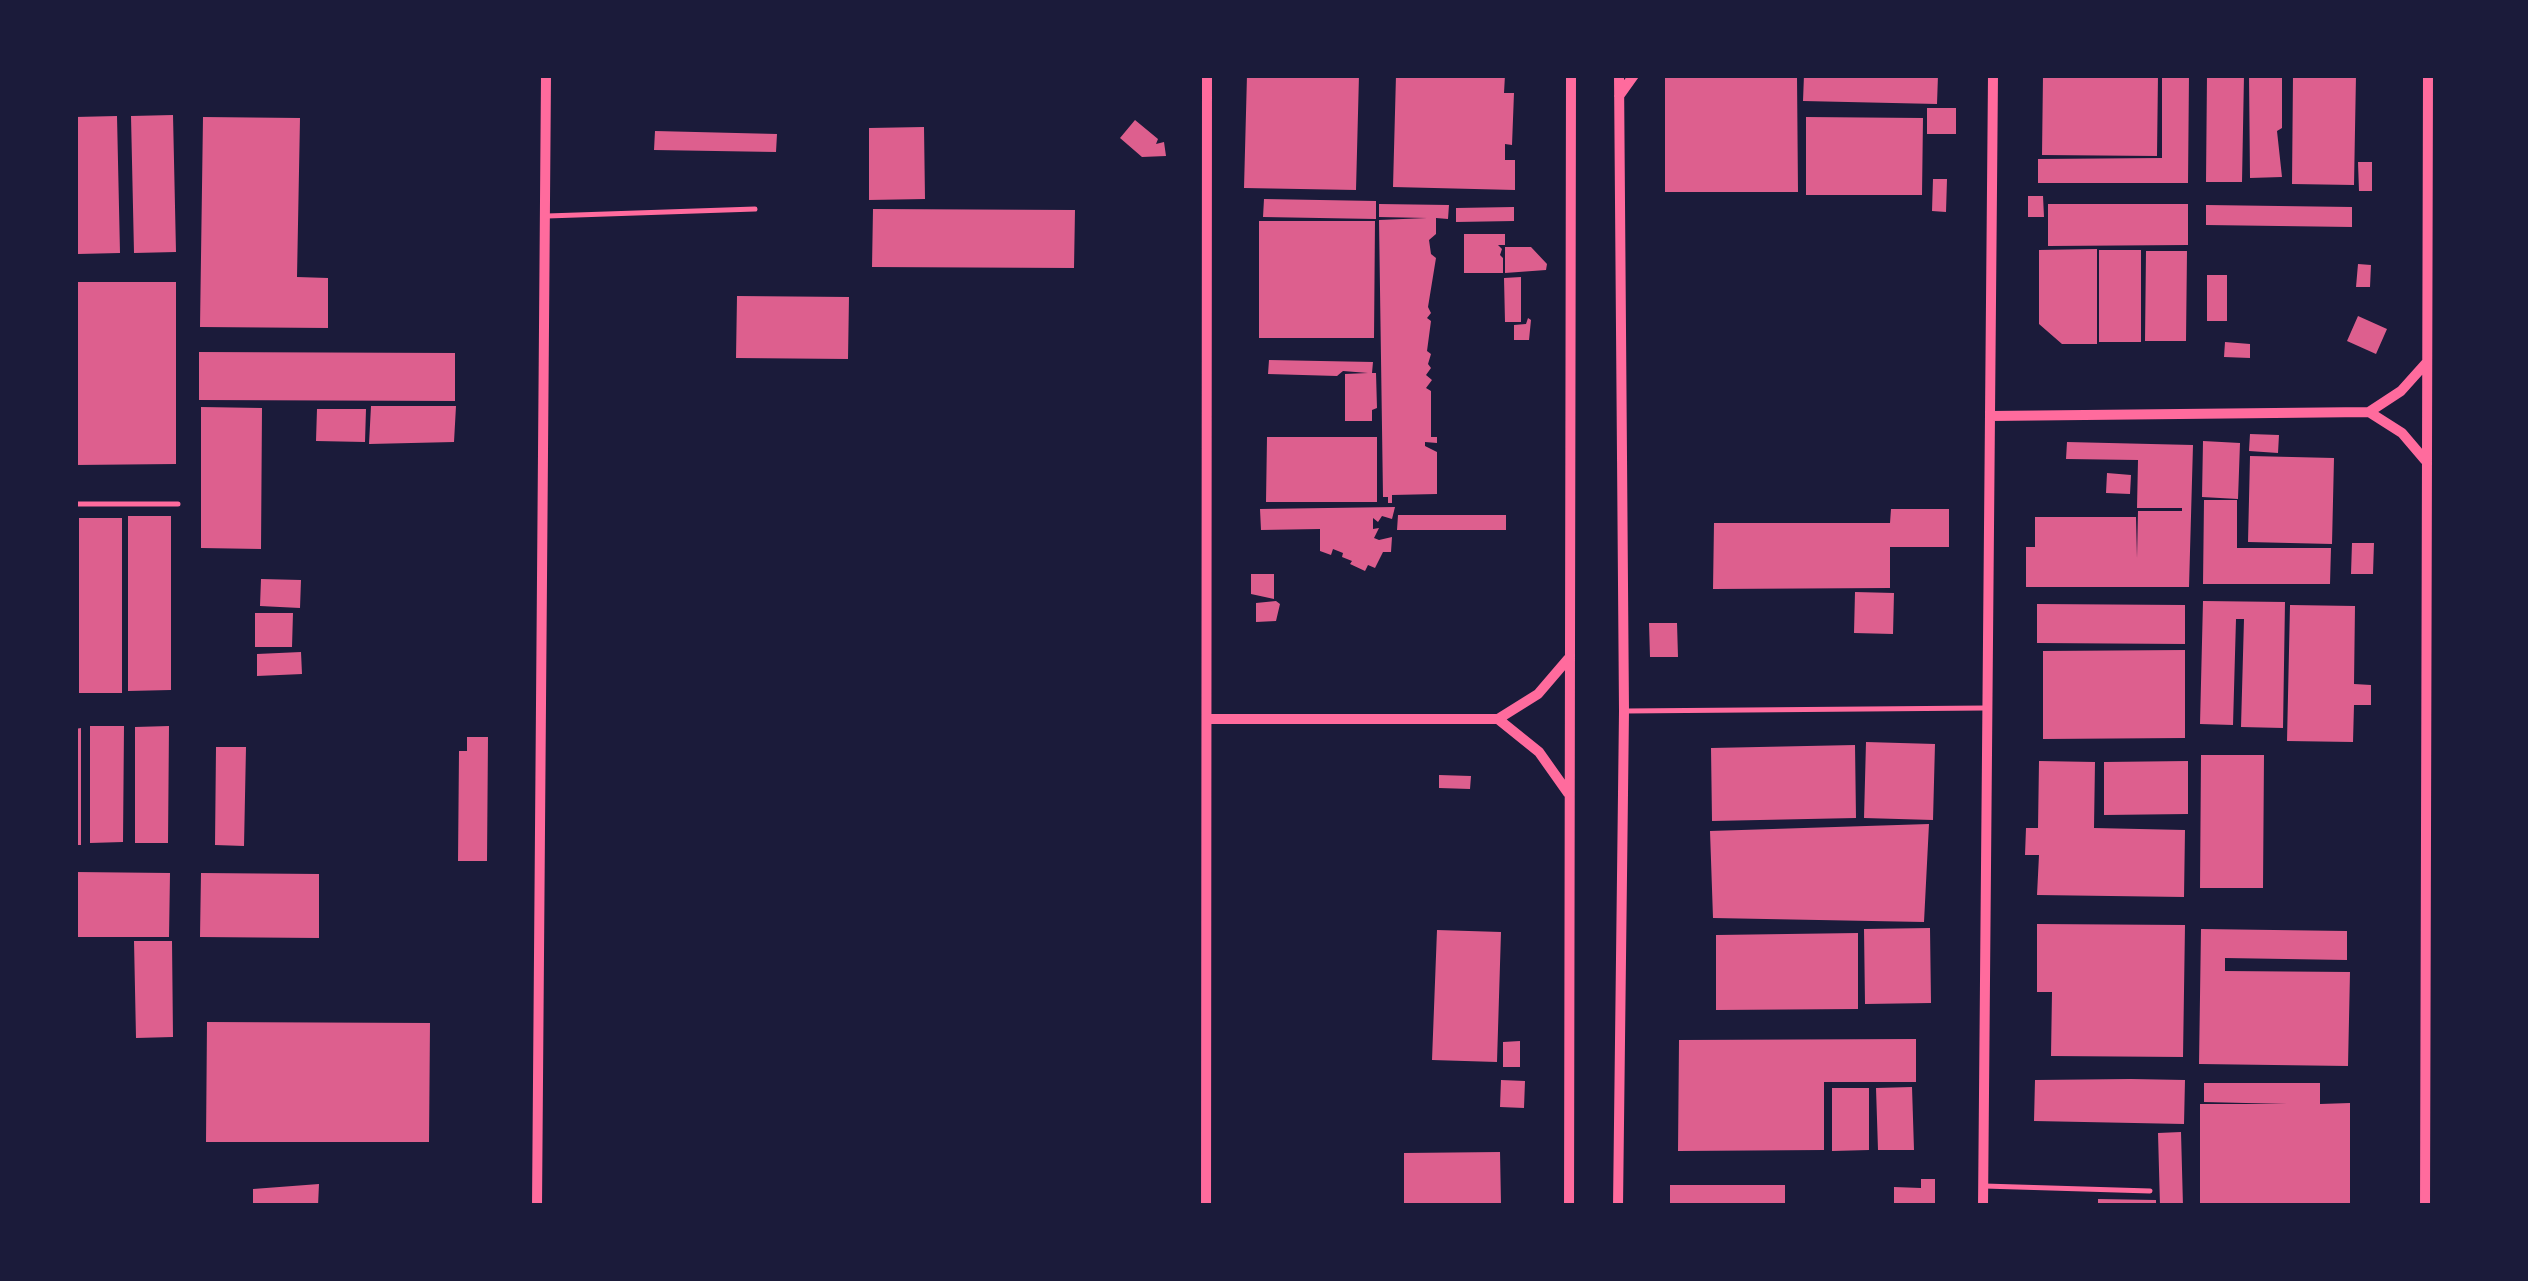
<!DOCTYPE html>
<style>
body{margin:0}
#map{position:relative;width:2528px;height:1281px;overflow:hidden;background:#1b1b3a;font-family:Inter,sans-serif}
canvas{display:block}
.frame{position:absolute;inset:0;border:78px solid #1b1b3a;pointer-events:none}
</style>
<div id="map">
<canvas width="2528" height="1281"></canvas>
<div class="frame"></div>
</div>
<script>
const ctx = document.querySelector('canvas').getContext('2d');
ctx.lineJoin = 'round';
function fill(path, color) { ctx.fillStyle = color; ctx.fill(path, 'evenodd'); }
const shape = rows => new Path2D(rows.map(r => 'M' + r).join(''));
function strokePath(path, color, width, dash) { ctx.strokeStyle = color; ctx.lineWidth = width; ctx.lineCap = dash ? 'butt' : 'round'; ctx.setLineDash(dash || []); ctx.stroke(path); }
fill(shape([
 [1247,75,1359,75,1356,190,1244,188],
 [1396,75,1505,75,1504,93,1514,93,1512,145,1505,144,1505,160,1515,160,1515,190,1393,187],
 [1804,75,1938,75,1937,104,1803,101],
 [2043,75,2158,75,2157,156,2042,155],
 [2162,75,2189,75,2188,183,2038,183,2038,159,2162,158],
 [2207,75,2244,75,2242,182,2206,182],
 [2249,75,2282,75,2282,128,2277,131,2282,177,2250,178],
 [2293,75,2356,75,2354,185,2292,184],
 [1665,77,1797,77,1798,192,1665,192],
 [1927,108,1956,108,1956,134,1927,134],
 [173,115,176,252,134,253,131,116],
 [117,116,120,253,78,254,75,117],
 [203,117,300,118,297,277,328,278,328,328,200,327],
 [1806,117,1923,118,1922,195,1806,195],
 [1135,120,1158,139,1156,144,1164,142,1166,156,1142,157,1120,138],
 [924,127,925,199,869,200,869,128],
 [655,131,777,134,776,152,654,150],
 [2358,162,2372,162,2372,191,2359,191],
 [1933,179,1947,179,1946,212,1932,211],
 [2028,196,2043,196,2044,217,2028,217],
 [1264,199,1376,201,1376,219,1263,217],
 [1379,204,1449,205,1448,219,1436,218,1436,234,1429,240,1431,254,1436,258,1428,307,1431,313,1427,318,1431,321,1427,351,1431,354,1428,364,1431,368,1426,375,1432,380,1426,388,1431,391,1431,437,1437,437,1437,443,1425,442,1425,446,1437,452,1437,494,1392,495,1392,503,1388,503,1388,497,1383,497,1379,220,1427,218,1379,217],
 [2048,204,2188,204,2188,245,2048,246],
 [2206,205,2352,207,2352,227,2206,225],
 [1514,207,1514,221,1456,222,1456,208],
 [873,209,1075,210,1074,268,872,267],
 [1259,221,1375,221,1374,338,1259,338],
 [1464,234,1505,234,1505,245,1498,245,1502,249,1500,255,1503,258,1503,273,1464,273],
 [1505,247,1531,247,1547,264,1546,270,1505,273],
 [2097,249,2097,344,2062,344,2039,324,2039,250],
 [2099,250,2141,250,2141,342,2099,342],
 [2146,251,2187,251,2186,341,2145,341],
 [2358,264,2371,265,2370,287,2356,287],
 [2207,275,2227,275,2227,321,2207,321],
 [1521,277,1521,322,1505,322,1504,278],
 [75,282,176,282,176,464,75,465],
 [737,296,849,297,848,359,736,358],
 [2358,316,2387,329,2376,354,2347,341],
 [1528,318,1531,320,1529,340,1514,340,1514,325,1526,324],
 [2225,342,2250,344,2250,358,2224,357],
 [199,352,455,353,455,401,199,400],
 [1269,360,1373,362,1372,373,1376,373,1377,408,1372,410,1372,421,1345,421,1345,374,1368,373,1343,371,1337,376,1268,374],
 [371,406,456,406,454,442,369,444],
 [201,407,262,408,261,549,201,548],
 [317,409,366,409,365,442,316,441],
 [2250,434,2279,435,2278,453,2249,451],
 [1267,437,1377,437,1377,502,1266,502],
 [2203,441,2240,443,2238,499,2202,497],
 [2067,442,2193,445,2189,587,2026,587,2026,547,2035,547,2035,517,2136,517,2137,558,2138,511,2182,511,2182,508,2137,508,2138,460,2066,459],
 [2250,456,2334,458,2332,544,2248,542],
 [2107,473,2131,475,2130,494,2106,493],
 [2204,500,2237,500,2237,548,2331,548,2330,584,2203,584],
 [1395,507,1392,519,1382,516,1378,522,1373,518,1373,529,1379,528,1374,538,1379,540,1392,537,1391,552,1383,552,1375,568,1368,565,1365,571,1350,564,1352,561,1342,557,1343,553,1333,549,1331,555,1320,551,1320,529,1261,530,1260,509],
 [1891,509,1949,509,1949,547,1890,547,1890,588,1713,589,1714,523,1890,523],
 [1398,515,1506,515,1506,530,1397,530],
 [128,516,171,516,171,690,128,691],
 [79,518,122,518,122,693,79,693],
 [2352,543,2374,543,2373,574,2351,574],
 [1251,574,1274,574,1274,599,1251,594],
 [261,579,301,580,300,608,260,606],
 [1855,592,1894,593,1893,634,1854,633],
 [1276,601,1280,604,1276,621,1256,622,1256,603],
 [2203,601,2285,602,2283,728,2241,727,2244,619,2236,619,2233,725,2200,724],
 [2037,604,2185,605,2185,644,2037,643],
 [2290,605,2355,606,2354,684,2371,685,2371,705,2354,705,2353,742,2287,741],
 [255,613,293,613,292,647,255,647],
 [1649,623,1677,623,1678,657,1650,657],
 [2185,650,2185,738,2043,739,2043,651],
 [301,652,302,674,257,676,257,654],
 [90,726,124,726,123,842,90,843],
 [169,726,168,843,135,843,135,727],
 [81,728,81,845,75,845,75,729],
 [467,737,488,737,487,861,458,861,459,751,467,751],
 [1866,742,1935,744,1933,820,1864,818],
 [1855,745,1856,818,1712,821,1711,748],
 [216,747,246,747,244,846,215,845],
 [2201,755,2264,755,2263,888,2200,888],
 [2039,761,2095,762,2094,828,2185,830,2184,897,2037,895,2039,855,2025,855,2026,828,2038,828],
 [2188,761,2188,814,2104,815,2104,762],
 [1439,775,1471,776,1470,789,1439,788],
 [1929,824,1924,922,1713,918,1710,831],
 [75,872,170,873,169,937,75,937],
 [201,873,319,874,319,938,200,937],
 [2037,924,2185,925,2183,1057,2051,1056,2052,992,2037,992],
 [1930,928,1931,1003,1865,1004,1864,929],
 [2201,929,2347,931,2347,960,2225,958,2225,971,2350,972,2348,1066,2199,1064],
 [1437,930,1501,932,1497,1062,1432,1060],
 [1858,933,1858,1009,1716,1010,1716,935],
 [134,941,172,941,173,1037,136,1038],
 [207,1022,430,1023,429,1142,206,1142],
 [1916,1039,1916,1082,1824,1082,1824,1150,1678,1151,1679,1040],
 [1520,1041,1520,1067,1503,1067,1503,1042],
 [2131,1079,2185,1080,2184,1124,2034,1121,2035,1080],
 [1501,1080,1525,1081,1524,1108,1500,1107],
 [2204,1083,2320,1083,2320,1104,2350,1103,2350,1206,2200,1206,2200,1104,2287,1104,2204,1102],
 [1912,1087,1914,1150,1878,1150,1876,1088],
 [1832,1088,1869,1088,1869,1150,1832,1151],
 [2181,1132,2183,1206,2160,1206,2158,1133],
 [1500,1152,1501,1204,1404,1205,1404,1153],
 [1921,1179,1935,1179,1935,1206,1894,1206,1894,1187,1921,1188],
 [319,1184,318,1206,253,1206,253,1189],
 [1670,1185,1785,1185,1785,1206,1670,1206],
 [2098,1199,2156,1200,2156,1206,2098,1206]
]), '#dd5f8e');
strokePath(shape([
 [547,216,755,209],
 [75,504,178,504],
 [1626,711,1985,708],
 [1984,1186,2150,1191]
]), '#ff6b9d', 5);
strokePath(shape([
 [1619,96,1634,75],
 [2369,412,2401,391,2427,362],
 [1990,416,2369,412,2402,433,2425,460],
 [1207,719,1498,719,1538,694,1568,659],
 [1498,719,1539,752,1568,793],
 [537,1206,546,75],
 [1206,1206,1207,75],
 [1569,1206,1571,75],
 [1618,1206,1624,711,1619,75],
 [1983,1206,1993,75],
 [2425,1206,2428,75]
]), '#ff6b9d', 10);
</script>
